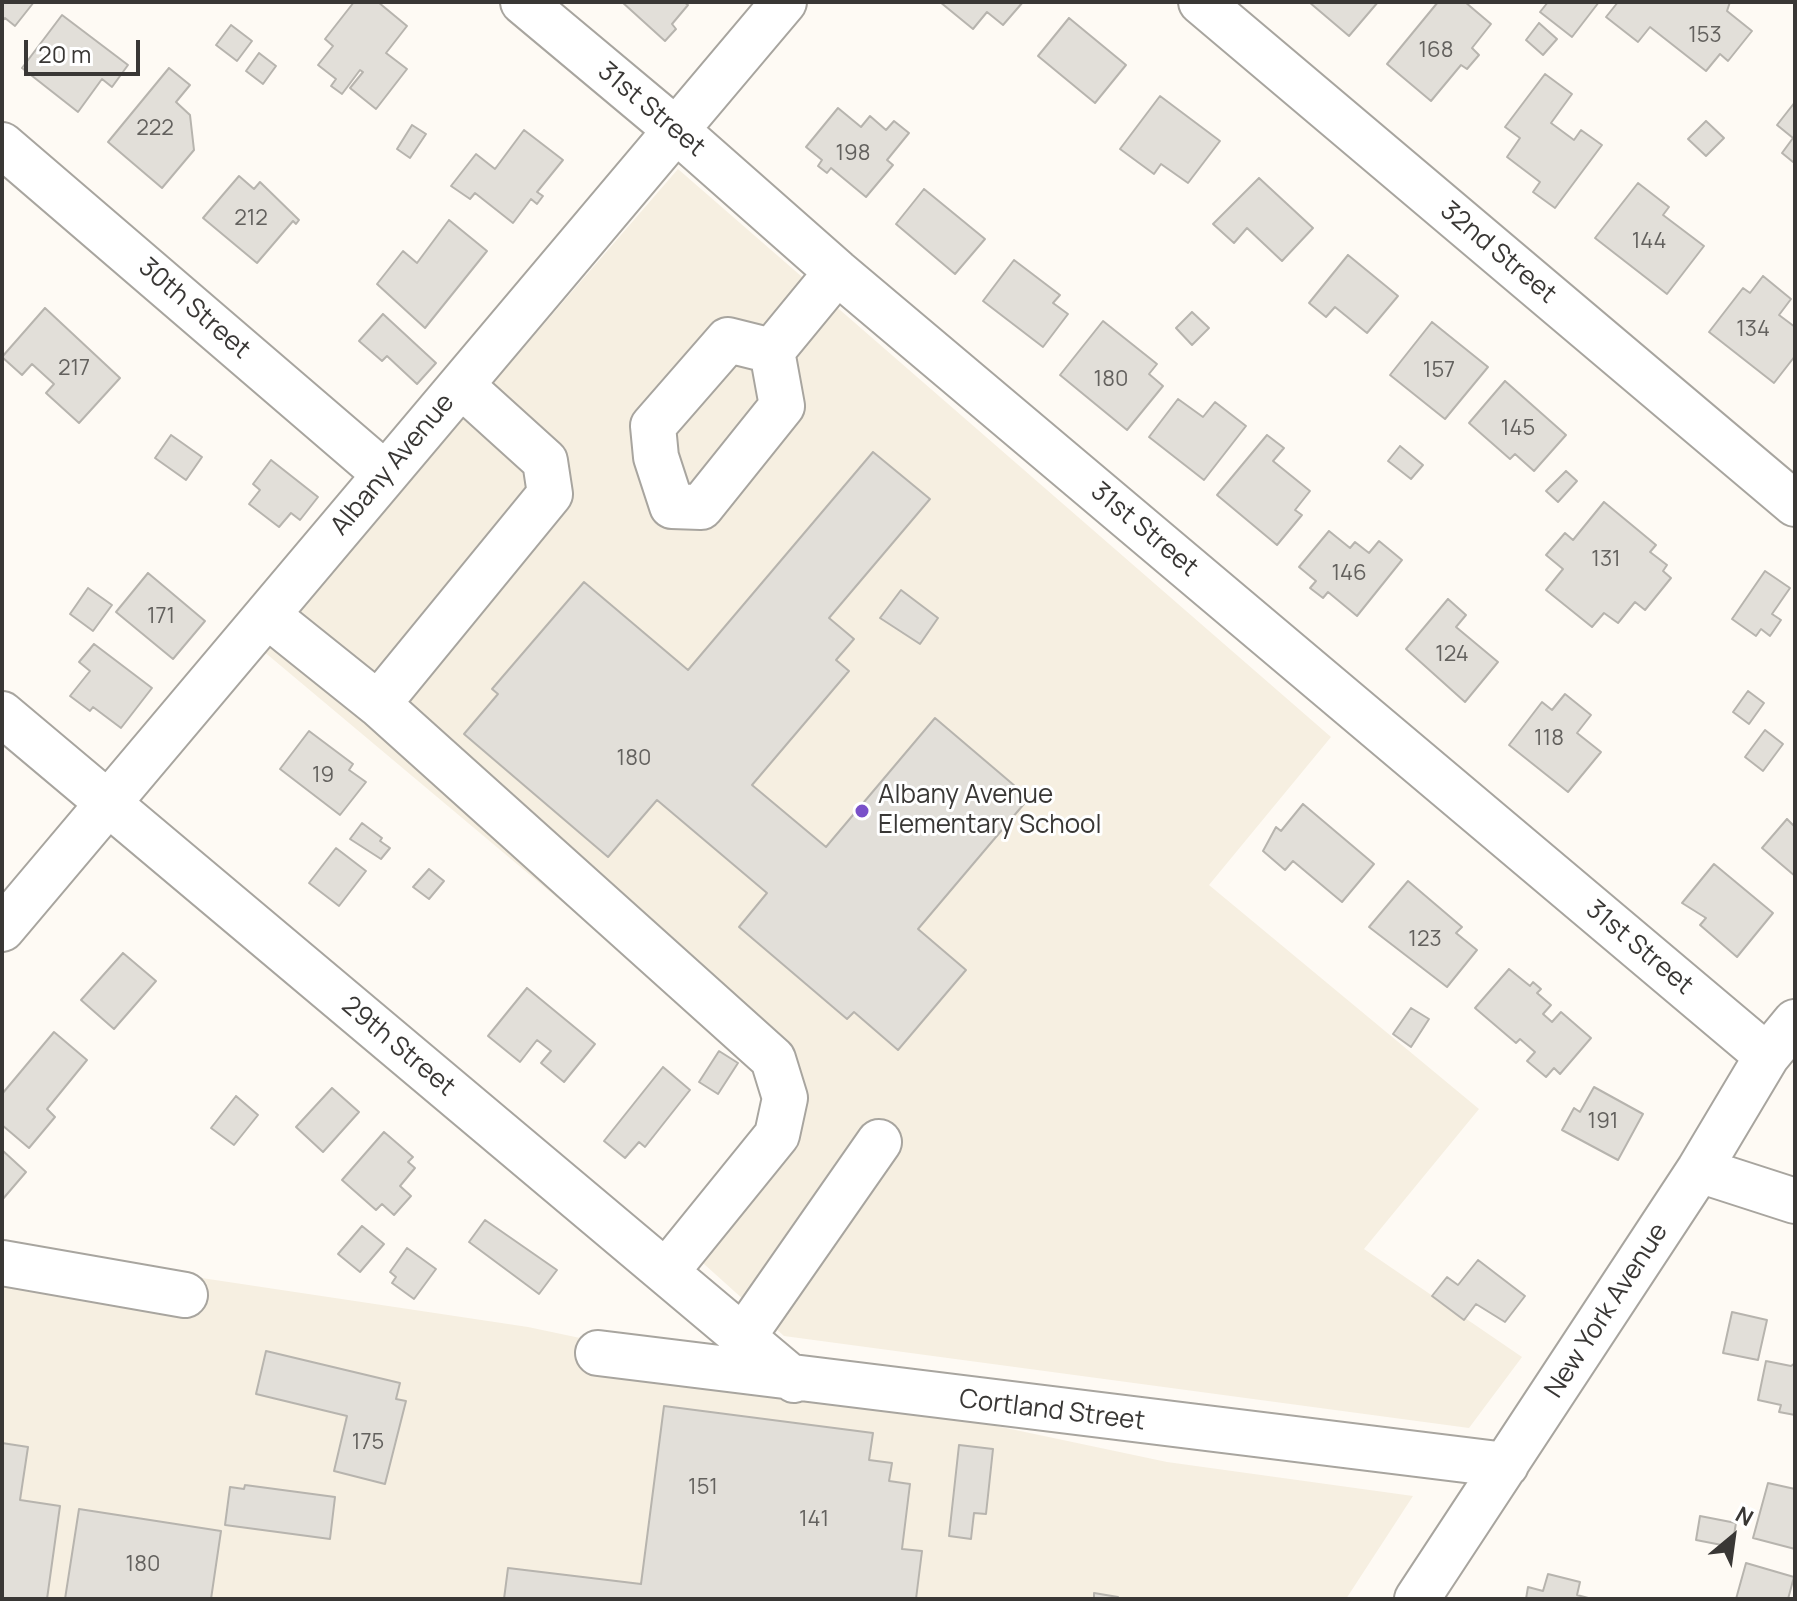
<!DOCTYPE html>
<style>
body{margin:0}
#map{position:relative;width:1797px;height:1601px;overflow:hidden;background:#fefaf4;font-family:Manrope,sans-serif}
canvas{display:block}
.frame{position:absolute;inset:0;border:4px solid #393735;pointer-events:none}
.north{position:absolute;left:1693px;top:1497px;width:80px;height:80px;-webkit-text-stroke:6px #fff;paint-order:stroke;rotate:29deg;font-size:22px;font-weight:700;line-height:32px;text-align:center;color:#393735}
.north::after{content:'';display:block;margin:auto;width:28px;height:36px;background:#393735;clip-path:polygon(50% 0,100% 100%,50% 72%,0 100%)}
.scale{position:absolute;left:24px;top:40px;width:116px;height:36px;box-sizing:border-box;border:4px solid #393735;border-top:0;padding-left:10px;font-size:24px;line-height:28px;white-space:nowrap;color:#393735;-webkit-text-stroke:6px #fff;paint-order:stroke}
</style>
<div id="map">
<canvas width="1797" height="1601"></canvas>
<div class="frame"></div>
<div class="north">N</div>
<div class="scale">20 m</div>
</div>
<script>
const ctx = document.querySelector('canvas').getContext('2d');
ctx.lineJoin = 'round';
function fill(path, color) { ctx.fillStyle = color; ctx.fill(path, 'evenodd'); }
const shape = rows => new Path2D(rows.map(r => 'M' + r).join(''));
function strokePath(path, color, width, dash) { ctx.strokeStyle = color; ctx.lineWidth = width; ctx.lineCap = dash ? 'butt' : 'round'; ctx.setLineDash(dash || []); ctx.stroke(path); }
function label(font, color, halo, rows, align = 'center') {
  ctx.font = font + ' Manrope,sans-serif'; ctx.lineWidth = 6; ctx.setLineDash([]); ctx.textBaseline = 'middle'; ctx.strokeStyle = halo; ctx.fillStyle = color; for (const [text, x, y, turn = 0] of rows) {
    ctx.save(); ctx.translate(x, y); ctx.rotate((+turn || 0) * Math.PI / 180); ctx.textAlign = isNaN(turn) ? turn : align; if (halo) ctx.strokeText(text, 0, 0); ctx.fillText(text, 0, 0); ctx.restore();
  }
}
fill(shape([
 [678,169,1331,737,1209,885,1479,1109,1364,1249,1522,1357,1469,1428,784,1336,674,1237,768,1116,760,1068,262,650],
 [2,1248,528,1327,1167,1462,1413,1496,1346,1599,2,1599]
]), '#f6efe1');
const building = shape([
 [2,2,34,2,15,26,5,18,2,21,2,2],
 [354,2,378,2,407,26,386,53,407,69,376,109,350,88,363,72,360,70,342,94,331,86,336,79,318,65,333,46,325,39,354,2],
 [622,2,684,2,688,5,672,24,676,29,665,41,622,2],
 [940,2,1023,2,1003,25,987,12,973,29,940,2],
 [1309,2,1378,2,1349,36,1309,2],
 [1438,2,1465,2,1491,24,1472,48,1479,55,1467,69,1461,65,1431,101,1387,64,1438,2],
 [1548,2,1599,2,1572,37,1540,12,1548,2],
 [1618,2,1730,2,1727,11,1752,31,1728,61,1720,54,1706,71,1650,27,1638,42,1606,17,1618,2],
 [62,15,128,65,112,87,102,79,78,112,22,68,62,15],
 [1069,18,1126,65,1095,103,1038,56,1069,18],
 [1539,23,1557,39,1543,55,1526,40,1539,23],
 [231,25,252,41,237,61,216,45,231,25],
 [259,53,276,66,263,84,246,71,259,53],
 [169,68,190,85,176,102,190,115,194,150,162,188,108,142,169,68],
 [1545,74,1572,94,1551,123,1574,140,1581,130,1602,145,1555,208,1533,192,1540,182,1507,157,1520,138,1505,127,1545,74],
 [1160,96,1220,141,1188,183,1161,164,1154,174,1120,149,1160,96],
 [1795,102,1795,159,1793,162,1782,153,1793,138,1777,125,1795,102],
 [838,108,861,127,870,116,886,130,894,121,909,133,887,160,893,165,866,197,831,168,827,173,818,166,822,160,806,147,838,108],
 [1706,121,1724,138,1706,156,1688,139,1706,121],
 [412,125,426,134,410,158,397,149,412,125],
 [524,130,563,160,537,192,543,196,537,204,531,199,513,223,475,193,470,199,451,186,476,154,495,169,524,130],
 [239,176,254,189,260,182,299,220,296,224,293,221,257,263,203,218,239,176],
 [1259,178,1313,228,1282,261,1247,228,1234,243,1213,224,1259,178],
 [1638,183,1669,207,1663,215,1704,246,1667,294,1595,238,1638,183],
 [924,189,985,239,955,274,896,224,924,189],
 [449,220,487,251,425,328,377,284,403,251,417,263,449,220],
 [1348,255,1398,296,1367,333,1335,307,1326,317,1309,303,1348,255],
 [1014,260,1060,295,1053,303,1068,314,1043,347,983,301,1014,260],
 [1763,276,1791,299,1779,315,1795,327,1795,356,1774,383,1709,332,1743,288,1750,293,1763,276],
 [45,308,120,378,79,423,46,393,54,384,32,364,22,375,2,357,45,308],
 [1192,312,1209,328,1192,345,1176,328,1192,312],
 [383,314,436,363,417,384,387,356,382,361,359,341,383,314],
 [1103,321,1157,364,1149,374,1163,386,1127,430,1060,375,1103,321],
 [1432,322,1488,367,1445,419,1390,375,1432,322],
 [1505,381,1566,435,1534,471,1515,454,1510,459,1469,423,1505,381],
 [1178,399,1203,417,1215,402,1246,426,1204,480,1149,437,1178,399],
 [171,435,202,457,186,480,155,458,171,435],
 [1267,435,1284,448,1273,461,1310,491,1295,510,1302,515,1277,545,1217,495,1267,435],
 [1400,446,1423,465,1411,479,1388,461,1400,446],
 [873,452,930,499,829,618,854,639,836,660,849,671,752,785,826,847,935,718,1029,798,918,929,966,970,898,1050,854,1012,847,1019,739,927,767,893,657,800,608,857,464,734,498,694,492,689,584,582,688,670,873,452],
 [271,460,318,497,300,520,291,513,279,527,249,504,260,490,253,484,271,460],
 [1566,471,1577,481,1558,502,1546,491,1566,471],
 [1604,502,1656,545,1650,552,1667,565,1663,571,1671,578,1645,610,1635,602,1618,623,1604,613,1592,627,1546,590,1563,569,1546,555,1565,533,1573,540,1604,502],
 [1329,531,1350,548,1355,542,1369,553,1379,541,1402,560,1357,616,1328,592,1323,598,1310,588,1316,581,1299,567,1329,531],
 [1765,571,1790,588,1772,614,1781,620,1770,636,1761,629,1756,636,1732,619,1765,571],
 [148,573,205,621,173,659,116,612,148,573],
 [88,588,112,605,93,631,70,614,88,588],
 [901,590,938,618,920,644,880,618,901,590],
 [1448,599,1466,615,1456,627,1498,662,1465,702,1406,649,1448,599],
 [94,644,152,688,121,728,93,707,90,711,70,696,90,671,79,662,94,644],
 [1748,691,1764,703,1749,724,1733,712,1748,691],
 [1565,694,1591,715,1577,733,1601,752,1568,792,1509,745,1542,702,1552,710,1565,694],
 [1765,730,1783,744,1763,771,1745,757,1765,730],
 [309,731,353,764,349,770,366,782,340,815,280,769,309,731],
 [1303,804,1374,864,1342,902,1293,861,1285,870,1263,851,1276,827,1281,831,1303,804],
 [1787,819,1795,827,1795,876,1762,848,1787,819],
 [362,823,382,838,380,841,390,848,381,859,350,839,362,823],
 [336,848,366,871,339,906,309,883,336,848],
 [1714,864,1773,913,1737,957,1700,925,1706,918,1682,903,1714,864],
 [429,869,444,881,429,899,413,887,429,869],
 [1408,881,1462,927,1456,933,1477,950,1447,987,1369,927,1408,881],
 [123,953,156,981,114,1029,81,1000,123,953],
 [1509,969,1530,986,1533,982,1541,989,1537,993,1551,1005,1543,1014,1552,1022,1561,1012,1591,1038,1560,1074,1554,1068,1546,1077,1527,1061,1535,1052,1520,1039,1516,1043,1475,1008,1509,969],
 [527,988,595,1044,564,1082,541,1063,551,1051,537,1040,520,1062,488,1036,527,988],
 [1411,1008,1429,1019,1411,1047,1393,1034,1411,1008],
 [54,1032,87,1060,47,1109,55,1117,29,1148,2,1125,2,1094,54,1032],
 [719,1051,738,1063,718,1094,699,1082,719,1051],
 [663,1067,690,1090,645,1147,639,1142,625,1158,604,1141,663,1067],
 [1594,1087,1643,1114,1618,1160,1562,1130,1574,1108,1580,1112,1594,1087],
 [332,1088,359,1112,323,1152,296,1127,332,1088],
 [236,1096,258,1115,234,1145,211,1128,236,1096],
 [384,1132,413,1157,408,1162,415,1168,400,1186,411,1196,394,1215,382,1204,376,1210,342,1180,384,1132],
 [2,1150,26,1172,2,1200,2,1150],
 [485,1220,557,1270,539,1294,469,1242,485,1220],
 [362,1226,384,1244,360,1272,338,1254,362,1226],
 [407,1248,436,1269,414,1299,392,1283,396,1277,390,1272,407,1248],
 [1478,1260,1525,1296,1505,1322,1476,1304,1464,1320,1432,1296,1447,1277,1458,1285,1478,1260],
 [1732,1312,1767,1320,1758,1360,1723,1353,1732,1312],
 [266,1351,400,1383,396,1399,406,1401,385,1484,334,1471,347,1416,256,1394,266,1351],
 [1766,1361,1791,1366,1795,1363,1795,1415,1779,1412,1781,1405,1758,1400,1766,1361],
 [664,1406,873,1433,869,1460,892,1463,889,1481,910,1484,902,1549,922,1551,916,1599,504,1599,508,1568,641,1584,664,1406],
 [2,1443,28,1447,20,1500,60,1506,47,1599,2,1599,2,1443],
 [959,1445,993,1449,986,1514,974,1513,971,1539,949,1536,959,1445],
 [1768,1483,1795,1489,1795,1549,1753,1538,1768,1483],
 [245,1485,335,1497,330,1539,225,1525,230,1487,244,1489,245,1485],
 [79,1509,221,1531,211,1599,65,1599,79,1509],
 [1700,1516,1736,1523,1732,1547,1696,1540,1700,1516],
 [1746,1563,1794,1577,1788,1599,1736,1599,1746,1563],
 [1548,1574,1580,1582,1577,1595,1592,1599,1526,1599,1528,1587,1543,1591,1548,1574],
 [1094,1593,1118,1597,1118,1599,1094,1599,1094,1593]
]);
fill(building, '#e2dfd9');
strokePath(building, '#b7b4ae', 2);
const minor = shape([
 [523,2,676,130,837,272,1767,1056],
 [1201,2,1795,504],
 [2,145,385,474],
 [772,351,728,340,653,426,656,457,672,506,701,507,782,406,772,351,837,272],
 [267,615,378,704,550,494,545,461,461,385],
 [378,704,773,1059,785,1098,777,1135,666,1272],
 [2,714,794,1380],
 [2,929,784,2],
 [1699,1170,1795,1201],
 [2,1263,185,1295],
 [743,1337,879,1142],
 [598,1353,1506,1465],
 [1417,1599,1699,1170,1767,1056,1795,1022]
]);
strokePath(minor, '#a8a59f', 48);
strokePath(minor, '#fff', 44);
for (const [x, y, r, color] of [
 [862,811,8,"#7950c9"]
]) { const dot = new Path2D(); dot.arc(x, y, r, 0, 2 * Math.PI); ctx.fillStyle = color; ctx.fill(dot); strokePath(dot, '#fff', 3); }
label('22px', '#63615e', null, [
 ["153",1705,36],
 ["168",1436,51],
 ["222",155,129],
 ["198",853,154],
 ["212",251,219],
 ["144",1649,242],
 ["134",1753,330],
 ["217",74,369],
 ["157",1439,371],
 ["180",1111,380],
 ["145",1518,429],
 ["131",1606,560],
 ["146",1349,574],
 ["171",161,617],
 ["124",1452,655],
 ["118",1549,739],
 ["180",634,759],
 ["19",323,776],
 ["123",1425,940],
 ["191",1603,1122],
 ["175",368,1443],
 ["151",703,1488],
 ["141",814,1520],
 ["180",143,1565]
]);
label('26px', '#393735', '#fff', [
 ["31st Street",651,110,40],
 ["32nd Street",1498,253,40],
 ["30th Street",194,309,41],
 ["Albany Avenue",393,465,-50],
 ["31st Street",1144,530,40],
 ["31st Street",1639,948,40],
 ["29th Street",398,1047,40],
 ["New York Avenue",1607,1311,-57],
 ["Cortland Street",1052,1411,7]
]);
label('26px', '#393735', '#fff', [
 ["Albany Avenue",878,796],
 ["Elementary School",878,826]
], 'left');
</script>
